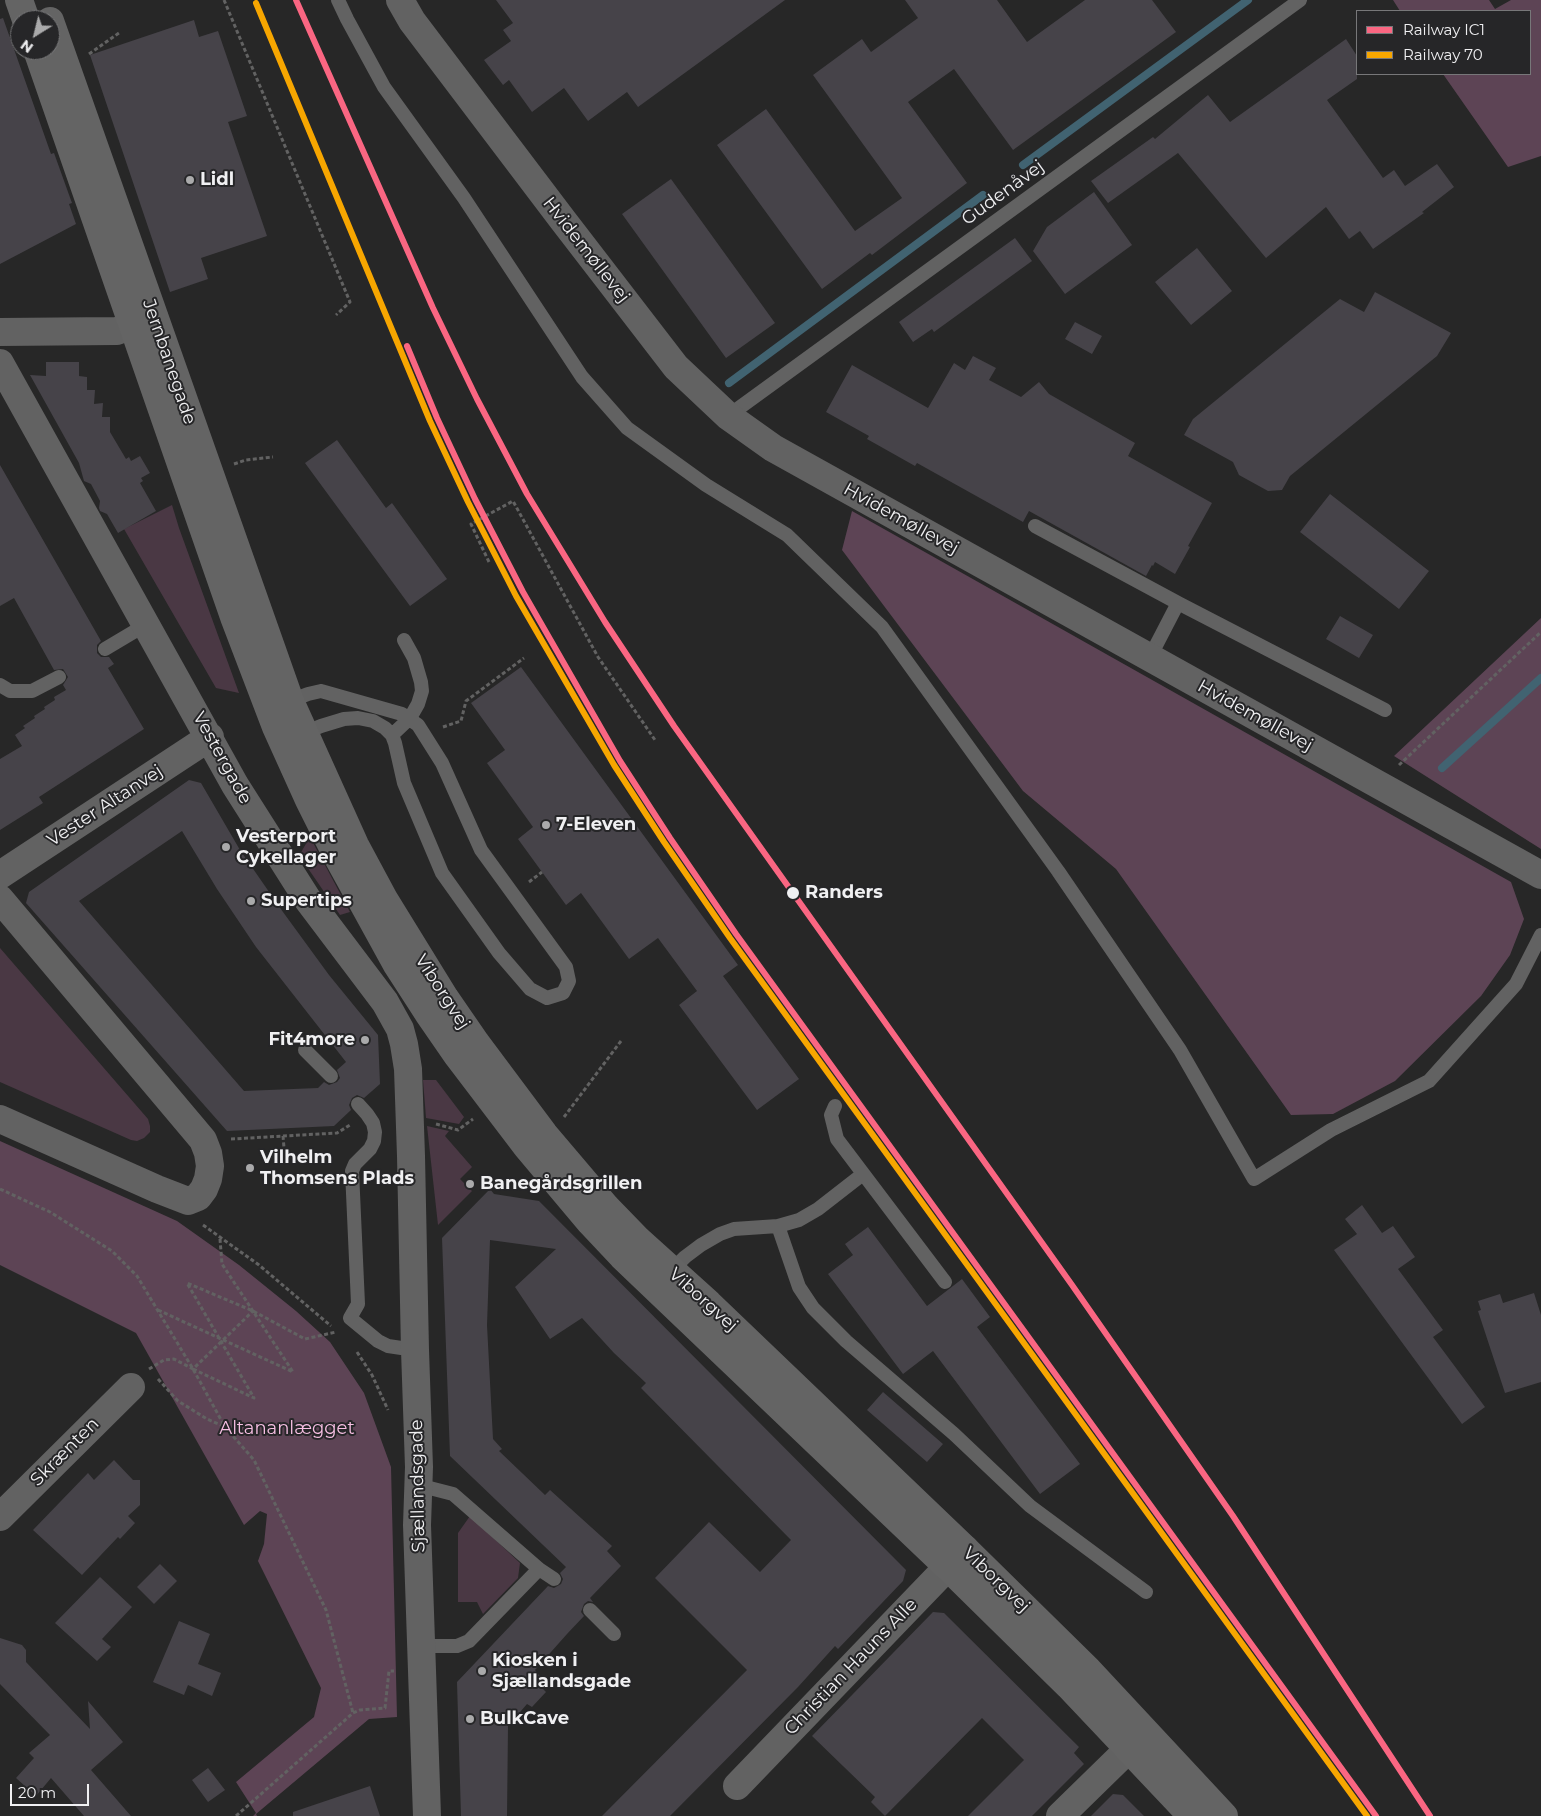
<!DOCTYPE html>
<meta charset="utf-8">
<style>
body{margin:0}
#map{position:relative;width:1541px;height:1816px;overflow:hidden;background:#272727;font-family:Montserrat,sans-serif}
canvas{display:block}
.legend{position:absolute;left:1356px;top:10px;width:175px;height:65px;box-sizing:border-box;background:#262628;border:1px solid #777779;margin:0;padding:6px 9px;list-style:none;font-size:15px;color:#f0f0f2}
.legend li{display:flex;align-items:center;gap:10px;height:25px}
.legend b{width:25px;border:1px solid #777779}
.north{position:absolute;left:10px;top:10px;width:50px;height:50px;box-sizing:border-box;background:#262628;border:1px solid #777779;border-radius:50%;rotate:216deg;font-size:14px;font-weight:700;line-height:20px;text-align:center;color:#f0f0f2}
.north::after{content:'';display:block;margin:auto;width:18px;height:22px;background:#aaaaab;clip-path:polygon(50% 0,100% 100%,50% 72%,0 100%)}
.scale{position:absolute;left:10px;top:1784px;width:79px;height:22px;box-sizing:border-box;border:2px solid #f0f0f2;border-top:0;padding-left:6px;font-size:15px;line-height:18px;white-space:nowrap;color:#f0f0f2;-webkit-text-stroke:4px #262628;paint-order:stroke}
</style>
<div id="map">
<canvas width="1541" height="1816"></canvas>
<ul class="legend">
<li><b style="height:6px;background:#fa6682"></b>Railway IC1</li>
<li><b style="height:6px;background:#f7a600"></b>Railway 70</li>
</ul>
<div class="north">N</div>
<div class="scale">20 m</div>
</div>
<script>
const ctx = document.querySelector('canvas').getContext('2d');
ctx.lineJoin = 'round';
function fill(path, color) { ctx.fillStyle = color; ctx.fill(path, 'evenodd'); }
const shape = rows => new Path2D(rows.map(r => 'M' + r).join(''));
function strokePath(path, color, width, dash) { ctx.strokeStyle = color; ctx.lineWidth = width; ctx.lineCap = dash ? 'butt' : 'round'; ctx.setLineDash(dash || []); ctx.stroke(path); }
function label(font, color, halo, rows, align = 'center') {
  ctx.font = font + ' Montserrat,sans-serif'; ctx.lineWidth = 4; ctx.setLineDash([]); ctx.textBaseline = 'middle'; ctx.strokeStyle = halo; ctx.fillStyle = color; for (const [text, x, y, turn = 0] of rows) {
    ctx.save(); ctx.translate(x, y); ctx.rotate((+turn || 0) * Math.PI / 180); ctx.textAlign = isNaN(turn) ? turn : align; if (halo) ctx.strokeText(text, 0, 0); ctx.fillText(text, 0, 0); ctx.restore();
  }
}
fill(shape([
 [172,505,179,528,239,693,216,688,124,529],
 [310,837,350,912,340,915,305,864,300,854],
 [0,948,148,1119,150,1126,150,1132,144,1138,137,1141,131,1140,0,1082],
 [423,1080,436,1080,464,1117,459,1124,426,1118],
 [427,1126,449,1131,445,1136,472,1167,460,1179,472,1191,438,1225],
 [470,1516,520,1563,518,1578,483,1614,477,1602,458,1602,458,1533]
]), '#4a3844');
fill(shape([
 [1393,0,1489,0,1495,9,1511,0,1541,0,1541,156,1508,167,1443,74,1530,74,1530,11,1400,11],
 [852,511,1511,882,1524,919,1510,955,1481,996,1395,1081,1333,1114,1291,1115,1116,869,1023,791,842,550],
 [1541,618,1541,849,1394,756],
 [0,1141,177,1221,239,1265,296,1311,330,1342,364,1393,391,1467,397,1717,369,1719,256,1814,257,1816,253,1816,256,1813,236,1782,314,1717,321,1688,258,1561,264,1544,267,1514,260,1511,244,1525,136,1333,0,1265]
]), '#5d4455');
strokePath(shape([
 [1023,165,1248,0],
 [729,383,983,195],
 [1442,768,1541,678]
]), '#416371', 8);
fill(shape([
 [496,0,785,0,638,107,627,92,588,121,564,88,532,112,509,80,503,85,484,60,511,41,503,30,513,23],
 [905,0,997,0,1027,42,1085,0,1152,0,1176,32,1013,150,954,69,908,102,967,183,872,255,870,253,822,289,717,145,766,109,855,231,902,198,813,75,862,39,871,52,918,18],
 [3,18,51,154,54,153,68,192,72,203,69,204,76,224,0,264,0,19],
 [194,20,199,37,218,31,247,116,228,122,267,236,201,258,208,279,170,292,90,55],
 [1346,39,1357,56,1357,79,1327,100,1383,178,1394,170,1405,186,1437,164,1454,187,1422,212,1424,213,1373,249,1360,231,1349,239,1326,207,1266,258,1178,153,1108,203,1091,181,1153,137,1155,139,1208,95,1230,122],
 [671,179,775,323,726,358,622,214],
 [1094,192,1132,245,1065,294,1033,251,1047,227],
 [1015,238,1032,261,934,332,932,329,913,342,899,322],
 [1197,248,1232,291,1191,325,1155,282],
 [1375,292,1451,333,1437,356,1290,476,1282,490,1268,491,1239,475,1233,462,1184,435,1193,419,1340,299,1364,312],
 [1075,322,1102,336,1092,354,1065,339],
 [973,356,996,368,989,380,1021,397,1039,382,1049,394,1135,443,1128,456,1212,503,1188,546,1190,547,1175,574,1155,562,1153,566,1152,565,1146,576,1029,511,1023,522,917,463,915,466,867,439,869,436,826,412,852,365,928,408,954,363,965,370],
 [46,362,79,362,79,376,87,377,87,390,95,390,94,404,103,403,102,417,110,417,110,432,126,459,129,457,131,461,140,456,150,473,141,478,143,481,140,483,156,511,118,533,107,514,100,511,99,508,100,501,91,484,84,481,79,463,30,375,46,376],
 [337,440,386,508,392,503,447,579,410,606,305,463],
 [0,465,101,641,97,645,97,653,101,657,109,657,114,664,108,668,144,729,39,797,43,803,0,830,0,759,22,746,15,735,25,728,23,726,35,718,34,716,45,709,44,707,55,700,54,697,66,690,63,685,68,677,63,669,54,670,14,598,0,606],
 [1330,494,1429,571,1399,609,1300,532],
 [1340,616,1373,635,1359,658,1326,639],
 [521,667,738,965,723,976,799,1079,757,1110,679,1005,697,991,658,938,629,959,581,893,566,905,518,839,533,827,487,763,505,750,471,703],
 [189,780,201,783,240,850,283,912,329,975,378,1035,380,1084,364,1098,357,1095,352,1098,349,1105,351,1110,334,1126,227,1131,26,903,29,892],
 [182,831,217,889,256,947,346,1062,337,1070,340,1078,337,1082,329,1085,324,1082,318,1088,244,1091,79,901],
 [490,1189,494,1194,539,1201,906,1570,903,1581,838,1649,835,1646,798,1687,670,1816,602,1816,747,1670,655,1578,709,1522,760,1572,791,1540,641,1388,646,1383,614,1353,582,1318,550,1339,515,1287,556,1249,490,1240,487,1325,493,1439,502,1449,499,1451,545,1495,550,1490,612,1546,607,1551,621,1566,590,1598,593,1602,588,1601,584,1604,581,1612,584,1616,567,1634,535,1670,546,1684,542,1688,546,1692,532,1707,527,1704,508,1726,507,1816,461,1816,457,1682,548,1586,554,1588,561,1584,563,1579,560,1573,566,1567,450,1456,442,1238],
 [1362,1205,1382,1233,1393,1226,1415,1257,1398,1269,1443,1330,1433,1337,1485,1407,1462,1424,1334,1250,1357,1234,1345,1219],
 [868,1227,927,1306,962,1279,990,1317,977,1327,1080,1464,1040,1494,933,1351,903,1374,828,1274,853,1255,845,1244],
 [1534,1293,1541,1315,1541,1382,1505,1393,1478,1311,1481,1310,1478,1301,1500,1294,1503,1303],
 [883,1392,943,1444,927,1462,867,1410],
 [114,1460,133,1480,140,1480,140,1505,128,1516,135,1523,120,1539,118,1537,82,1575,33,1530,88,1473,94,1480],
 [160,1564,177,1581,154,1604,137,1587],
 [100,1577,132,1607,102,1639,111,1647,97,1661,55,1623],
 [933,1612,944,1613,1079,1747,1074,1753,1084,1764,1032,1816,968,1816,1024,1760,982,1718,885,1816,871,1802,875,1797,812,1736],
 [179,1621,210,1634,198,1664,221,1673,212,1696,188,1685,184,1695,153,1682],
 [0,1638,22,1645,26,1650,26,1662,90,1729,88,1701,123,1742,91,1770,131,1816,84,1816,51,1778,36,1796,16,1778,34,1758,29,1753,50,1735,0,1684],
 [208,1768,225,1790,208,1802,192,1780],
 [370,1786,380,1816,293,1816,293,1812],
 [1113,1794,1123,1795,1144,1816,1091,1816]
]), '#464349');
strokePath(shape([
 [224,0,350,302,336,315],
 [89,54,119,33],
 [234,464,246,460,273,457],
 [489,562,471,524,513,501,598,657,655,740],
 [443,727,461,721,466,701,524,658],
 [1399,765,1541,632],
 [529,882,542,872],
 [564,1117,621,1041],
 [436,1124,458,1130,473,1119],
 [283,1136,284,1148],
 [231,1139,337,1133,350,1125],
 [0,1189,50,1212,112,1251,137,1276,193,1369,225,1427,254,1460,326,1610,353,1713],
 [203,1225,259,1265,331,1326],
 [158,1310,293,1372,222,1264,220,1239],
 [357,1352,372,1375,388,1410],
 [149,1369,164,1360,174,1359,193,1369,253,1311],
 [193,1369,254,1398,187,1283,253,1311,305,1339,336,1332],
 [158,1379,178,1401,207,1419,225,1427],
 [236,1816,353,1713,360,1710,385,1708,389,1671,394,1671]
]), '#626262', 3, [4, 2.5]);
strokePath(shape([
 [338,0,347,19,384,87,464,198,582,377,627,428,706,485,787,535,882,627,1058,871,1180,1050,1254,1179,1331,1130,1429,1081,1516,984,1541,935],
 [728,416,1300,0],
 [1035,526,1178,603],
 [105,649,147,624],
 [1150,657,1178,603,1385,710],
 [0,685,10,691,32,691,59,677],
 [321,691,402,714,418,725,442,763,481,850,566,967,569,981,563,993,547,998,530,989,499,953,442,873,404,783,395,743,392,735,385,728,373,721,358,718,344,719,321,726,304,733,276,727,290,701,308,694,321,691],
 [392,735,410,718,418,704,422,691,421,682,414,658,404,640],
 [305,1050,331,1076],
 [358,1104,367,1114,373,1123,375,1132,374,1141,370,1149,355,1164,352,1171,358,1304,350,1318,378,1341,388,1346,415,1350],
 [835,1106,831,1115,837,1139,945,1282],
 [778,1226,799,1287,813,1308,846,1341,954,1434,1030,1506,1146,1592],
 [669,1273,685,1257,701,1245,720,1234,734,1229,778,1226,799,1220,818,1209,863,1174],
 [418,1485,453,1494,539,1569,469,1641,457,1646,421,1646],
 [539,1569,554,1579],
 [590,1610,614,1634]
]), '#626262', 14);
strokePath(shape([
 [400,0,412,21,562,219,676,367,728,416,773,448,1541,875],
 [0,332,117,331,154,317],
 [0,363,235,785,308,900,385,1002,400,1029,404,1044,408,1069,411,1156,415,1350,419,1467,417,1525,427,1816],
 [0,875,210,737],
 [0,899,203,1140,208,1153,210,1166,208,1179,204,1189,198,1197,188,1201,157,1189,0,1119],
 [0,1517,131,1387],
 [737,1786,965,1549],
 [1060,1816,1145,1733]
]), '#626262', 28);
strokePath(shape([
 [19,0,26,20],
 [50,21,290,701,355,845,384,899,445,998,476,1043,544,1134,606,1207,638,1240,709,1304,965,1549,1088,1670,1224,1816],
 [37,50,234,617,276,727,309,800,336,854,397,965,428,1013,457,1055,527,1147,590,1222,622,1256,948,1567,1069,1686,1192,1816]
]), '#646464', 28);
strokePath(shape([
 [296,0,433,308,477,399,527,494,605,622,674,726,1072,1285,1233,1516,1430,1816],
 [407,346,437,418,475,499,523,592,620,761,670,838,736,934,1376,1816]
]), '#fa6682', 6);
strokePath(shape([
 [256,3,430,421,468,502,516,596,614,765,664,842,730,938,1367,1816]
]), '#f7a600', 6);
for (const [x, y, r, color] of [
 [190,180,5,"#aaaaab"],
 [546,825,5,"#aaaaab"],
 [226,847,5,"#aaaaab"],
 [793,893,7,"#f0f0f2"],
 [251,901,5,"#aaaaab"],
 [365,1040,5,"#aaaaab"],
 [250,1168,5,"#aaaaab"],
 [470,1184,5,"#aaaaab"],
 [482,1671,5,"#aaaaab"],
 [470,1719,5,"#aaaaab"]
]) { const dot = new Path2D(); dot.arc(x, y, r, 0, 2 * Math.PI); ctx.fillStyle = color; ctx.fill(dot); strokePath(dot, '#262628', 2); }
label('bold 18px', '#f0f0f2', '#262628', [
 ["Lidl",200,180],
 ["7-Eleven",556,825],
 ["Vesterport",236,837],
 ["Cykellager",236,858],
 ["Supertips",261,901],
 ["Fit4more",355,1040,"right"],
 ["Vilhelm",260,1158],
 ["Thomsens Plads",260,1179],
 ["Banegårdsgrillen",480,1184],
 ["Kiosken i",492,1661],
 ["Sjællandsgade",492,1682],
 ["BulkCave",480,1719]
], 'left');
label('18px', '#f0f0f2', '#262628', [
 ["Gudenåvej",1003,193,-36],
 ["Hvidemøllevej",586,250,52],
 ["Jernbanegade",169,362,71],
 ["Hvidemøllevej",901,519,29],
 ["Hvidemøllevej",1255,716,29],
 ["Vestergade",222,758,61],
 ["Vester Altanvej",105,806,-33],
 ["Viborgvej",442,992,57],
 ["Viborgvej",703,1300,42],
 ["Skrænten",65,1452,-45],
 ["Sjællandsgade",418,1486,-91],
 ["Viborgvej",996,1580,44],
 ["Christian Hauns Alle",851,1667,-46]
]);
label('bold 18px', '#f0f0f2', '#262628', [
 ["Randers",805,893]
], 'left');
label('18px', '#f7bfe3', '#262628', [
 ["Altananlægget",287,1429]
]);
</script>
